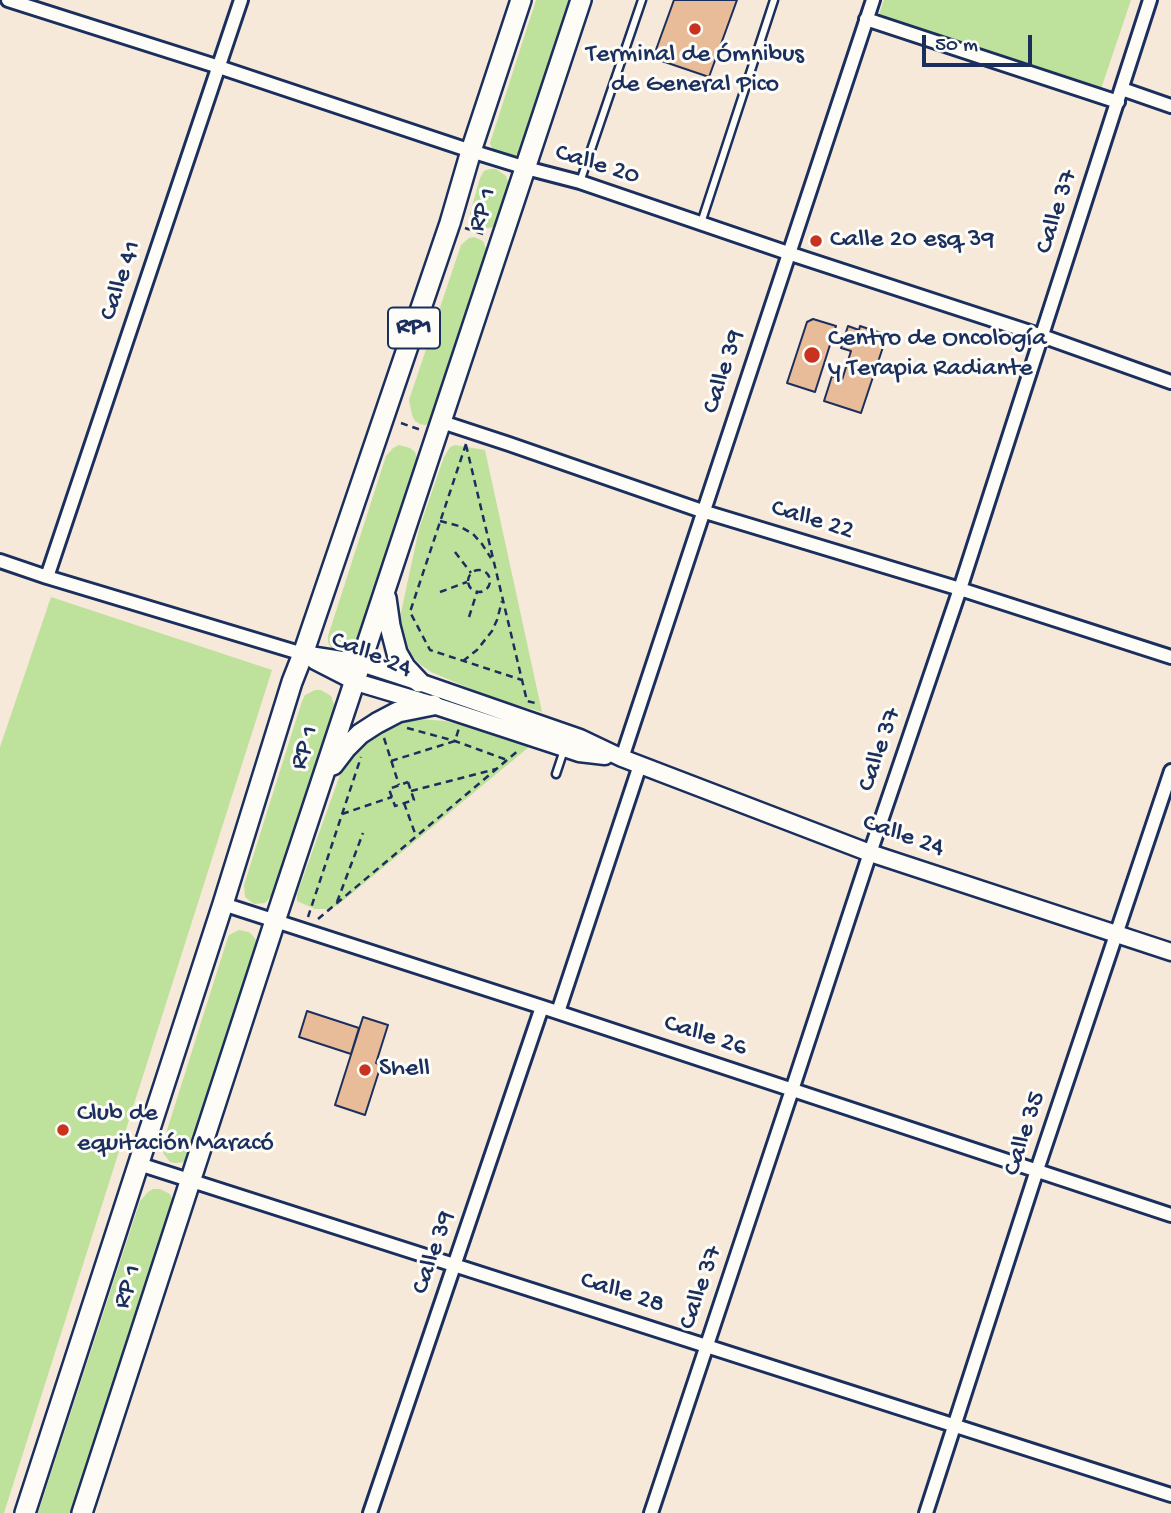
<!DOCTYPE html>
<meta charset="utf-8">
<style>
body{margin:0}
#map{position:relative;width:1171px;height:1513px;overflow:hidden;background:#f7e9da;font-family:"Gochi Hand",sans-serif}
canvas{display:block}
.scale{position:absolute;left:922px;top:35px;width:110px;height:32px;box-sizing:border-box;border:4px solid #1b2f5e;border-top:0;padding-left:9px;font-size:21px;line-height:24px;white-space:nowrap;color:#1b2f5e;-webkit-text-stroke:5px #fdfcf7;paint-order:stroke}
</style>
<div id="map">
<canvas width="1171" height="1513"></canvas>
<div class="scale">50 m</div>
</div>
<script>
const ctx = document.querySelector('canvas').getContext('2d');
ctx.lineJoin = 'round';
function fill(path, color) { ctx.fillStyle = color; ctx.fill(path, 'evenodd'); }
const shape = rows => new Path2D(rows.map(r => 'M' + r).join(''));
function strokePath(path, color, width, dash) { ctx.strokeStyle = color; ctx.lineWidth = width; ctx.lineCap = dash ? 'butt' : 'round'; ctx.setLineDash(dash || []); ctx.stroke(path); }
function label(font, color, halo, rows, align = 'center') {
  ctx.font = font + ' "Gochi Hand",sans-serif'; ctx.lineWidth = 6; ctx.setLineDash([]); ctx.textBaseline = 'middle'; ctx.strokeStyle = halo; ctx.fillStyle = color; for (const [text, x, y, turn = 0] of rows) {
    ctx.save(); ctx.translate(x, y); ctx.rotate((+turn || 0) * Math.PI / 180); ctx.textAlign = isNaN(turn) ? turn : align; if (halo) ctx.strokeText(text, 0, 0); ctx.fillText(text, 0, 0); ctx.restore();
  }
}
fill(shape([
 [536,0,570,0,521,149,518,154,508,159,494,153,490,143],
 [884,0,1131,0,1101,89,879,14],
 [490,169,496,169,506,176,510,187,498,223,493,227,483,229,473,223,470,213,480,178,484,171],
 [474,237,483,241,487,251,437,415,430,423,425,425,420,424,415,421,412,415,409,400,461,245,469,238],
 [399,445,410,448,415,452,419,463,357,644,350,653,333,652,328,642,328,636,386,456,393,448],
 [455,445,485,450,542,712,490,697,431,672,421,665,413,657,402,637,400,617,419,529,444,457,450,447],
 [51,597,272,670,4,1513,0,1513,0,747],
 [315,690,321,690,331,696,335,707,334,713,273,894,265,903,254,904,245,897,244,885,302,701,305,695],
 [420,719,445,721,475,728,529,747,338,905,328,909,315,909,297,901,297,894,345,761,368,739,394,724],
 [239,930,249,932,253,936,256,940,256,951,190,1158,185,1162,175,1163,170,1162,163,1153,163,1143,227,940,229,935],
 [153,1189,160,1189,170,1194,175,1206,74,1513,38,1513,140,1201,148,1192]
]), '#bee19b');
const building = shape([
 [674,0,737,0,709,77,653,58,674,0],
 [813,319,836,326,815,392,787,383,807,322,813,319],
 [848,326,859,330,860,326,887,335,861,413,824,401,832,376,842,380,851,351,841,348,848,326],
 [307,1011,359,1028,351,1054,299,1037,307,1011],
 [363,1017,388,1025,376,1063,381,1065,365,1115,335,1105,363,1017]
]);
fill(building, '#e8bc98');
strokePath(building, '#1b2f5e', 2);
const lane = shape([
 [580,182,642,0],
 [701,223,774,0],
 [556,774,564,750]
]);
const street = shape([
 [8,0,219,67,471,151,526,168,580,182,788,253,1042,336,1171,382],
 [866,19,1118,102],
 [1122,89,1171,106],
 [442,422,509,444,702,511,960,589,1171,657],
 [0,561,47,577,303,654],
 [47,577,241,0],
 [622,758,873,0],
 [223,904,542,1007,1171,1215],
 [558,1012,640,765],
 [139,1164,1171,1495],
 [370,1513,542,1007],
 [651,1513,792,1090,870,853,960,589,1150,0],
 [926,1513,1037,1170,1171,771]
]);
const secondary = shape([
 [303,654,361,663,419,682,580,738,622,758,870,853,1171,952],
 [315,661,356,682,433,705,558,746,579,753,605,756]
]);
const primary = shape([
 [386,598,390,626,397,653,405,667,419,682],
 [333,765,346,748,360,734,377,723,398,712,433,705],
 [25,1513,223,904,292,682,303,654,450,223,471,151,521,0],
 [82,1513,275,921,581,0]
]);
strokePath(lane, '#1b2f5e', 11);
strokePath(street, '#1b2f5e', 18);
strokePath(secondary, '#1b2f5e', 21);
strokePath(primary, '#1b2f5e', 24);
strokePath(shape([
 [465,228,486,235],
 [401,423,421,430],
 [466,444,410,612,430,650,522,680],
 [466,445,527,701,535,703],
 [440,521,459,526,473,534,482,544,491,558],
 [455,552,471,573],
 '468 581a11 11 0 1 1 22 0a11 11 0 1 1-22 0Z',
 [440,592,467,582],
 [469,617,477,592],
 [463,661,477,650,492,631,497,620,502,601],
 [407,728,455,741,507,760],
 [384,738,399,785],
 [391,761,455,741,459,728],
 [408,782,414,800,395,806,389,789,408,782],
 [411,791,496,769],
 [404,803,416,836],
 [342,814,392,797],
 [337,902,363,833],
 [308,917,361,757],
 [318,919,519,750]
]), '#1b2f5e', 2.5, [7, 5]);
strokePath(lane, '#fdfcf7', 6);
strokePath(street, '#fdfcf7', 12);
strokePath(secondary, '#fdfcf7', 16);
strokePath(primary, '#fdfcf7', 19);
for (const [x, y, r, color] of [
 [695,29,7,"#c8321e"],
 [816,241,7,"#c8321e"],
 [812,355,9,"#c8321e"],
 [365,1070,7,"#c8321e"],
 [63,1130,7,"#c8321e"]
]) { const dot = new Path2D(); dot.arc(x, y, r, 0, 2 * Math.PI); ctx.fillStyle = color; ctx.fill(dot); strokePath(dot, '#fdfcf7', 2.5); }
for (const [x, y, w] of [
 [414,328,52]
]) { const box = new Path2D(); box.roundRect(x - w / 2, y - 20.5, w, 41, 5); ctx.fillStyle = '#fdfcf7'; ctx.fill(box); strokePath(box, '#1b2f5e', 2); }
label('bold 24px', '#1b2f5e', null, [
 ["RP1",414,328]
]);
label('26px', '#1b2f5e', '#fdfcf7', [
 ["Terminal de Ómnibus",695,56,"center"],
 ["de General Pico",695,86,"center"],
 ["Calle 20 esq 39",830,241],
 ["Centro de Oncología",828,340],
 ["y Terapia Radiante",828,370],
 ["Shell",379,1070],
 ["Club de",77,1115],
 ["equitación Maracó",77,1145]
], 'left');
label('26px', '#1b2f5e', '#fdfcf7', [
 ["Calle 20",597,166,17],
 ["RP 1",484,210,-72],
 ["Calle 37",1058,212,-72],
 ["Calle 41",122,281,-71],
 ["Calle 39",725,372,-72],
 ["Calle 22",812,521,17],
 ["Calle 24",371,656,22],
 ["RP 1",306,748,-72],
 ["Calle 37",881,750,-71],
 ["Calle 24",903,837,19],
 ["Calle 26",705,1037,18],
 ["Calle 35",1026,1134,-72],
 ["Calle 39",435,1253,-71],
 ["RP 1",129,1287,-72],
 ["Calle 37",702,1288,-71],
 ["Calle 28",622,1294,18]
]);
</script>
